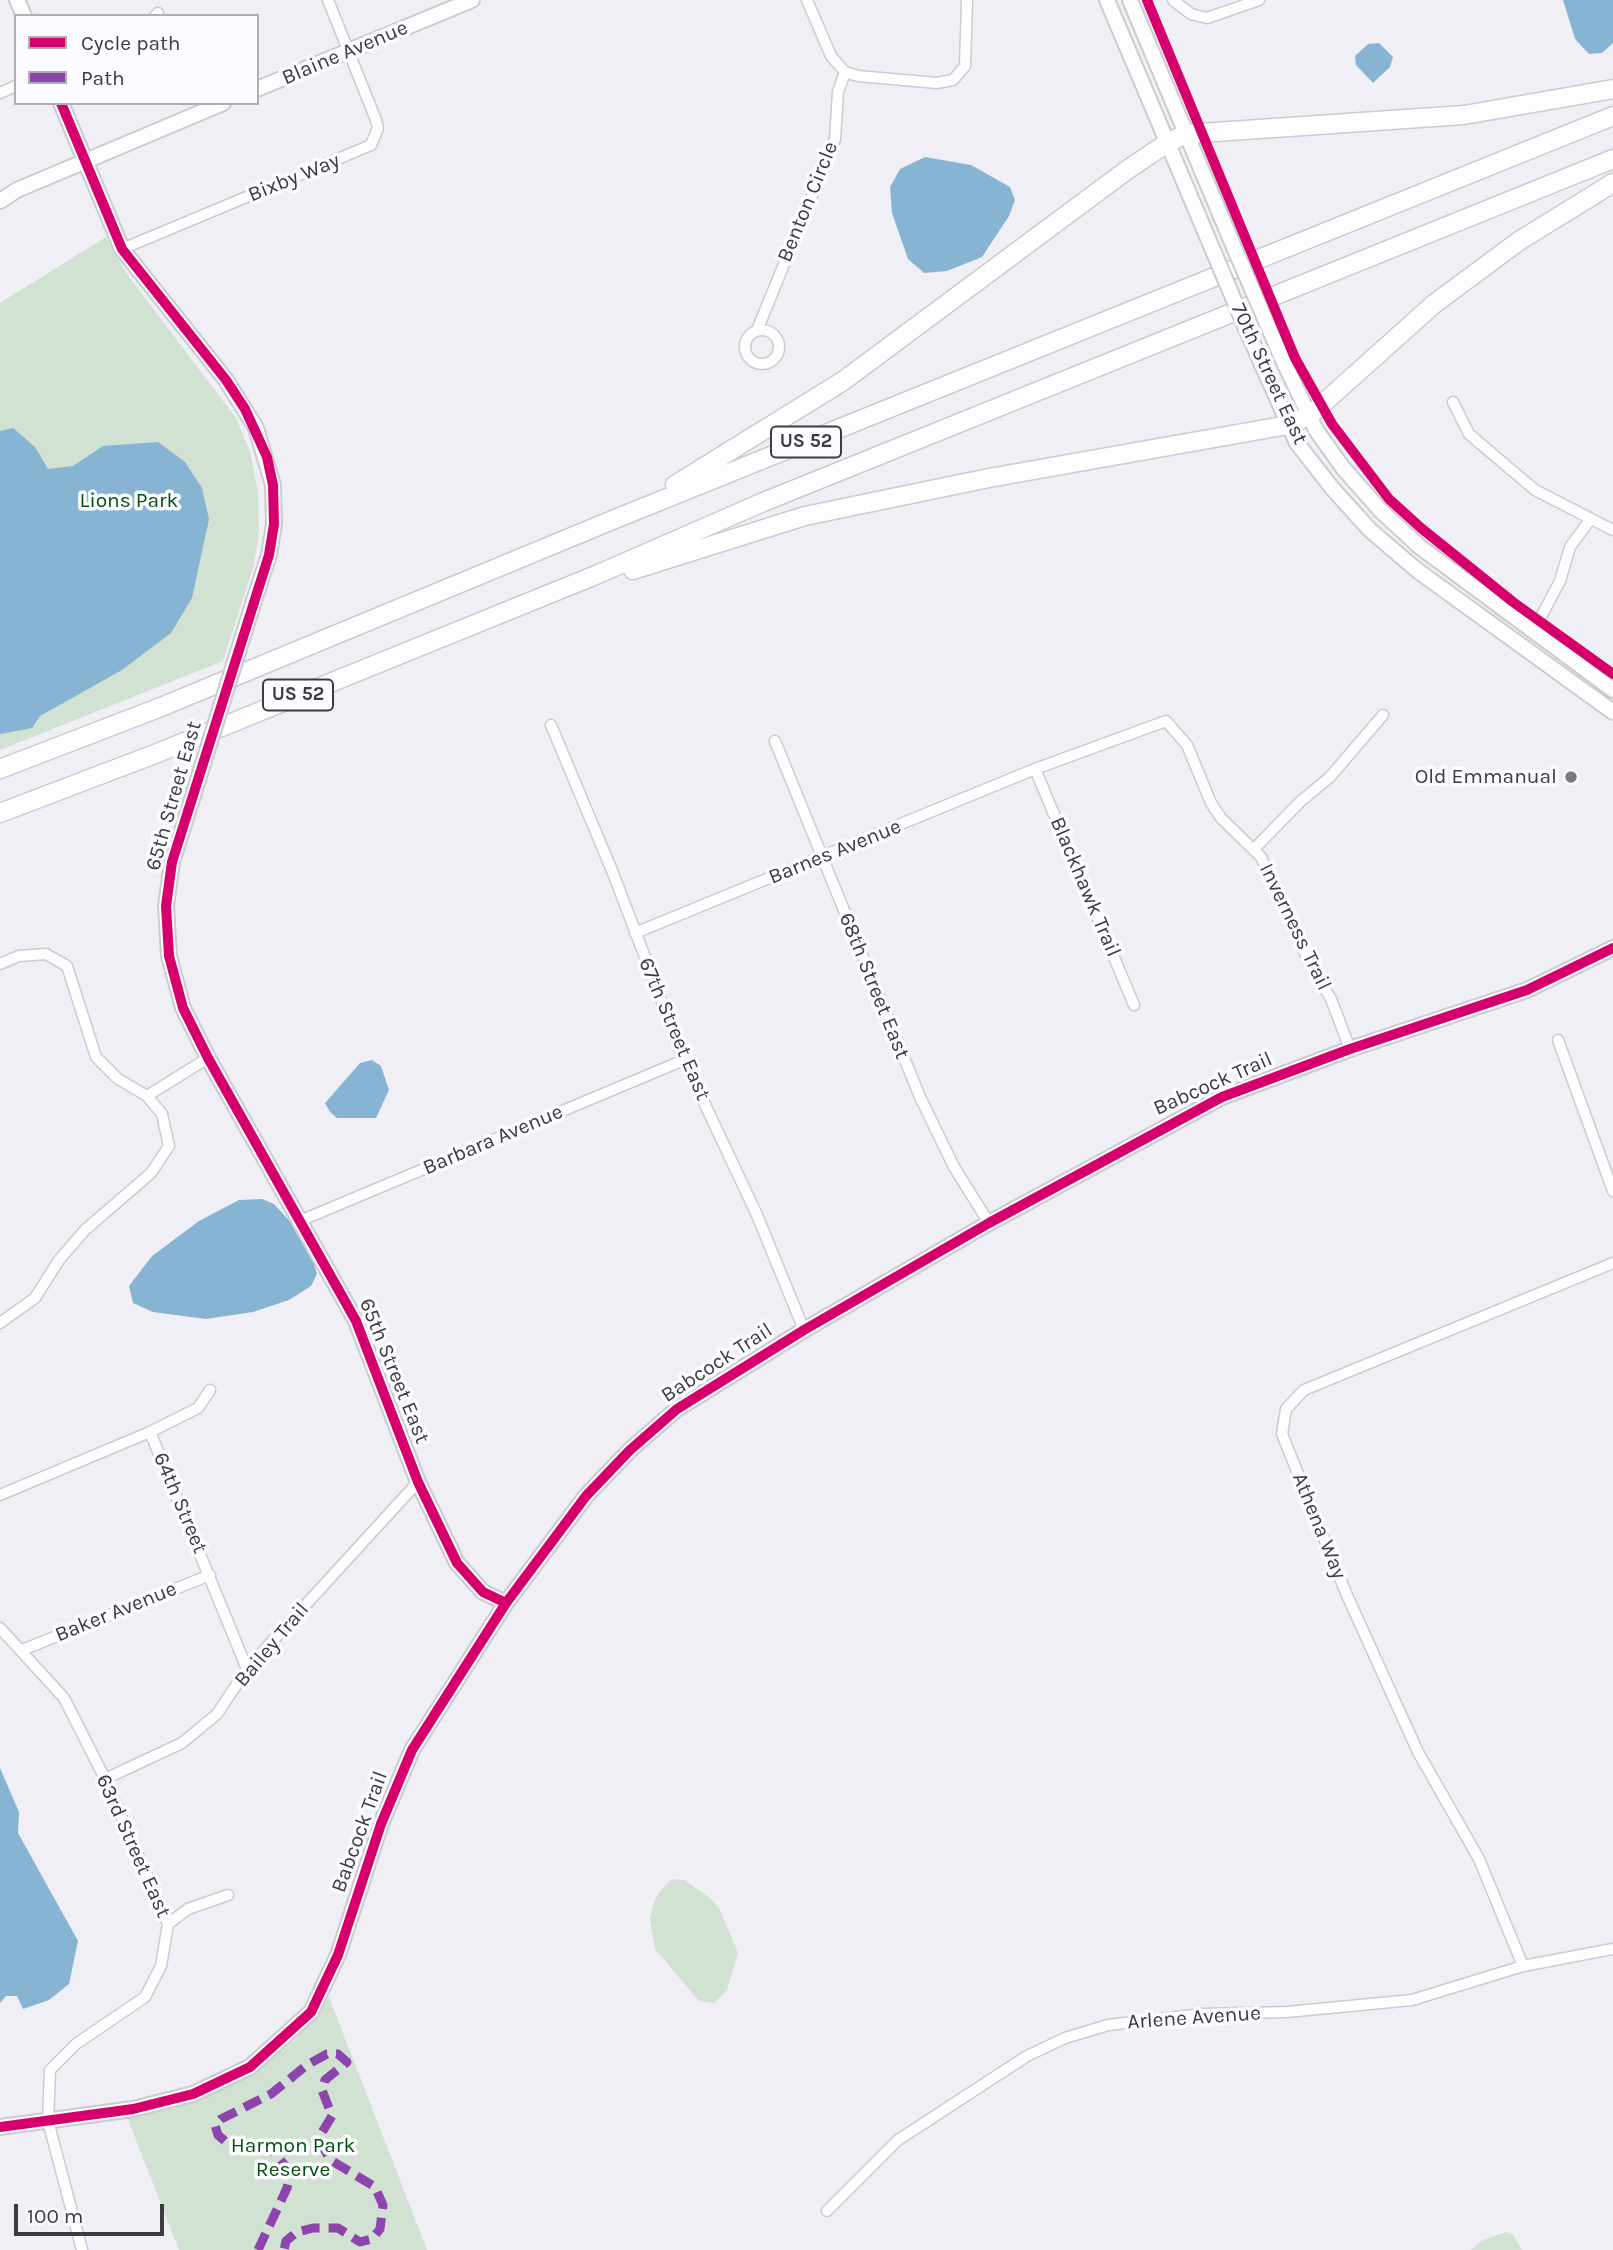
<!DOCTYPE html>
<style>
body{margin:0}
#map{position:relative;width:1613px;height:2250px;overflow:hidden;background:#f0eff5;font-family:Karla,sans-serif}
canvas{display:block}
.legend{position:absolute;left:14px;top:14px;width:245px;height:91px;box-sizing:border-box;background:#fcfbff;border:2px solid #afaeb2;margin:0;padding:9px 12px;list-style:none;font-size:21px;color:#3c3b3f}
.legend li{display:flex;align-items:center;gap:14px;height:35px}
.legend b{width:35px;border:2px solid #afaeb2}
.scale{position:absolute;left:14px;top:2204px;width:150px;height:32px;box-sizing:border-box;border:4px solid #3c3b3f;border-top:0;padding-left:9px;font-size:21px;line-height:24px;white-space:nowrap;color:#3c3b3f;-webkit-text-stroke:5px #fcfbff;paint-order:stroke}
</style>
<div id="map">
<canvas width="1613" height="2250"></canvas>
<ul class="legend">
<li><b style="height:9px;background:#d6006c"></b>Cycle path</li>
<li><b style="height:9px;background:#8e44ad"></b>Path</li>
</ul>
<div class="scale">100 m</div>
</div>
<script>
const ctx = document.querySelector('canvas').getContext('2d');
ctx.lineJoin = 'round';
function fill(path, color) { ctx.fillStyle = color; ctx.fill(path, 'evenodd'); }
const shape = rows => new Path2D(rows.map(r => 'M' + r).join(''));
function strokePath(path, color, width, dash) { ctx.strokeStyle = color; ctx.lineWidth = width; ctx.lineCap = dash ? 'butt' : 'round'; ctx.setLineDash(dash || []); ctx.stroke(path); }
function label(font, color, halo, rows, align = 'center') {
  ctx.font = font + ' Karla,sans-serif'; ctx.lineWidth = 7; ctx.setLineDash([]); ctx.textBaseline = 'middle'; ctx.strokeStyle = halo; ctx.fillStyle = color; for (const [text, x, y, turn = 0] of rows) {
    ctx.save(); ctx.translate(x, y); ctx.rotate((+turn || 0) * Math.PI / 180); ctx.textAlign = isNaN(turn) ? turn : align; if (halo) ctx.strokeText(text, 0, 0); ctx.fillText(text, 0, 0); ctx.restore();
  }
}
fill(shape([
 [106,237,126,273,236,418,250,452,258,492,259,532,254,565,223,661,0,750,0,303],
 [672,1879,684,1880,709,1897,719,1908,738,1953,727,1990,714,2003,699,2001,655,1949,650,1919,653,1905,659,1892],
 [329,1997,427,2250,179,2250,127,2117,158,2112,196,2101,255,2073,297,2038],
 [1506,2232,1513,2235,1522,2250,1471,2250,1481,2241]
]), '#d1e1d2');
fill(shape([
 [1563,0,1613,0,1613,43,1602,53,1589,54,1575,39],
 [1379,43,1393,57,1390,67,1373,83,1356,65,1355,56,1368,44],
 [925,157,971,165,1010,187,1015,200,1009,216,982,257,947,271,924,273,908,259,892,213,890,187,900,169],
 [13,428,35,447,48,469,73,466,103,446,158,442,185,462,202,488,209,519,192,598,171,633,122,670,40,716,32,728,0,734,0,431],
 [372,1060,381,1066,389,1090,376,1118,337,1118,330,1112,325,1103,360,1063],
 [262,1199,274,1204,307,1240,317,1274,311,1286,289,1300,253,1312,206,1319,153,1312,133,1303,129,1286,152,1256,199,1221,239,1200],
 [0,1768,19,1812,18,1833,78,1941,69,1984,49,2000,23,2009,17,1996,6,1996,0,2003]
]), '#88b4d3');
const street = shape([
 [807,0,831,56,845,72,858,76,937,83,953,80,965,66,967,0],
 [1173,0,1191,14,1207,18,1259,0],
 [155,16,158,13],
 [0,93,16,86],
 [122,249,371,145,378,128,376,120,328,0],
 [758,328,835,139,838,92,845,72],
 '745 347a17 17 0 1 1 34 0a17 17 0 1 1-34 0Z',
 [1453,402,1469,434,1535,490,1613,530],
 [1530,630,1542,615,1560,581,1570,547,1590,520],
 [551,725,613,873,684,1060,757,1215,804,1330],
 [775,741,920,1097,954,1167,989,1223],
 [1035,769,1134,1005],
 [1254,849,1301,801,1330,777,1383,715],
 [635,933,1035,769,1166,721,1187,745,1211,803,1221,818,1261,857,1309,962,1331,999,1350,1049],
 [0,964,19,956,46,954,67,966,96,1057,118,1079,147,1096,162,1114,169,1146,151,1173,85,1230,59,1260,35,1298,0,1323],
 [1558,1040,1613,1191],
 [147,1096,208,1058],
 [302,1220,684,1060],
 [150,1432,247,1669],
 [0,1495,150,1432,198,1408,210,1390],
 [0,1628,64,1698,105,1779,168,1924,161,1966,145,1997,76,2044,50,2070,48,2121,82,2250],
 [22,1650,210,1575],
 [105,1779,182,1743,217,1714,247,1669,418,1482],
 [168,1924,188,1909,228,1895],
 [1523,1966,1479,1859,1418,1752,1346,1593,1282,1434,1286,1409,1304,1390,1613,1263],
 [827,2211,898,2140,1027,2056,1065,2038,1108,2025,1202,2014,1287,2012,1412,2000,1523,1966,1613,1949]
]);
const secondary = shape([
 [17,0,24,16],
 [1107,0,1201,222],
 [1130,0,1236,252],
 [257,89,472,0],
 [61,103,122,249,226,380,256,428,273,485,274,524,269,555,253,604],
 [0,201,17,190,223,103],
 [1244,324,1297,443,1332,488,1370,530,1418,571,1613,712],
 [1281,356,1316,430,1343,468,1381,511,1420,547,1613,690],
 [192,799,172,862,166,906,169,956,183,1008,208,1058,356,1321,418,1482,457,1563,483,1592,506,1603],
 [0,2127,133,2109,193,2094,250,2067,311,2012,338,1955,381,1824,412,1750,506,1603,586,1496,630,1450,677,1409,804,1330,989,1223,1222,1097,1350,1049,1527,990,1613,948]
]);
const highway = shape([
 [675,485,843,381,1127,170,1167,143,1186,134,1464,115,1613,89],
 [633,570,805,516,989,478,1288,425,1309,416,1434,304,1519,241,1613,183],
 [0,769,161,707,615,519,1613,116],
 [0,813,155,754,596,575,761,503,1613,159]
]);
strokePath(street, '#ccccd0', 13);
strokePath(secondary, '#ccccd0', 18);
strokePath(highway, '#ccccd0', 21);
strokePath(street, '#fdfdfe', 10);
strokePath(secondary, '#fdfdfe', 14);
strokePath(highway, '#fdfdfe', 18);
const secondaryBridge = shape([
 [1201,222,1244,324],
 [1236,252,1281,356],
 [192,799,253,604]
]);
strokePath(secondaryBridge, '#ccccd0', 18, []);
strokePath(secondaryBridge, '#fdfdfe', 14);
strokePath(shape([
 [258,2250,287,2188,289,2179,287,2168,269,2146,226,2142,218,2135,215,2125,221,2119,271,2094,307,2065,327,2054,338,2054,347,2062,325,2080,322,2090,332,2116,319,2137,329,2159,375,2187,383,2205,380,2229,372,2239,360,2242,338,2228,313,2228,297,2232,286,2241,284,2250]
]), '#8e44ad', 9, [18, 9]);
strokePath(shape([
 [1147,0,1295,358,1332,424,1389,499,1421,528,1513,602,1613,674],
 [61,103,122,249,226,380,245,409,267,457,273,485,274,524,269,555,172,862,166,906,169,956,183,1008,208,1058,356,1321,418,1482,457,1563,483,1592,506,1603],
 [0,2127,133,2109,193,2094,250,2067,311,2012,338,1955,381,1824,412,1750,506,1603,586,1496,630,1450,677,1409,804,1330,989,1223,1222,1097,1350,1049,1527,990,1613,948]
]), '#d6006c', 10);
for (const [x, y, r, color] of [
 [1571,777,7,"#7b7a7f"]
]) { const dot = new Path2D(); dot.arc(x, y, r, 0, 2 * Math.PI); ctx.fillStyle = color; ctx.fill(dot); strokePath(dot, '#fcfbff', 2.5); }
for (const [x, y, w] of [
 [806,442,70],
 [298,695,70]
]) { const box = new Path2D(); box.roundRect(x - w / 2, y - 15.5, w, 31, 5); ctx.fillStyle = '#fcfbff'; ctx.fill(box); strokePath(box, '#3c3b3f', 2); }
label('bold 19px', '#3c3b3f', null, [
 ["US 52",806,442],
 ["US 52",298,695]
]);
label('21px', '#3c3b3f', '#fcfbff', [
 ["Blaine Avenue",345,53,-23],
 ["Bixby Way",294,178,-22],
 ["Benton Circle",808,202,-68],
 ["70th Street East",1269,374,65],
 ["65th Street East",174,796,-74],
 ["Barnes Avenue",835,852,-22],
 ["Blackhawk Trail",1085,887,67],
 ["Inverness Trail",1295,927,64],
 ["68th Street East",874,986,68],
 ["67th Street East",674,1029,67],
 ["Babcock Trail",1213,1084,-24],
 ["Barbara Avenue",493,1140,-23],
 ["Babcock Trail",717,1363,-33],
 ["65th Street East",394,1371,68],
 ["64th Street",180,1503,67],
 ["Athena Way",1319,1526,68],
 ["Baker Avenue",116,1612,-22],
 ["Bailey Trail",272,1645,-50],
 ["Babcock Trail",360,1832,-70],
 ["63rd Street East",133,1846,66],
 ["Arlene Avenue",1194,2018,-4]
]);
label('21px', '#03510d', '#fcfbff', [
 ["Lions Park",129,501],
 ["Harmon Park",293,2146],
 ["Reserve",293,2170]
]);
label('21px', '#3c3b3f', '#fcfbff', [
 ["Old Emmanual",1557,777]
], 'right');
</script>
